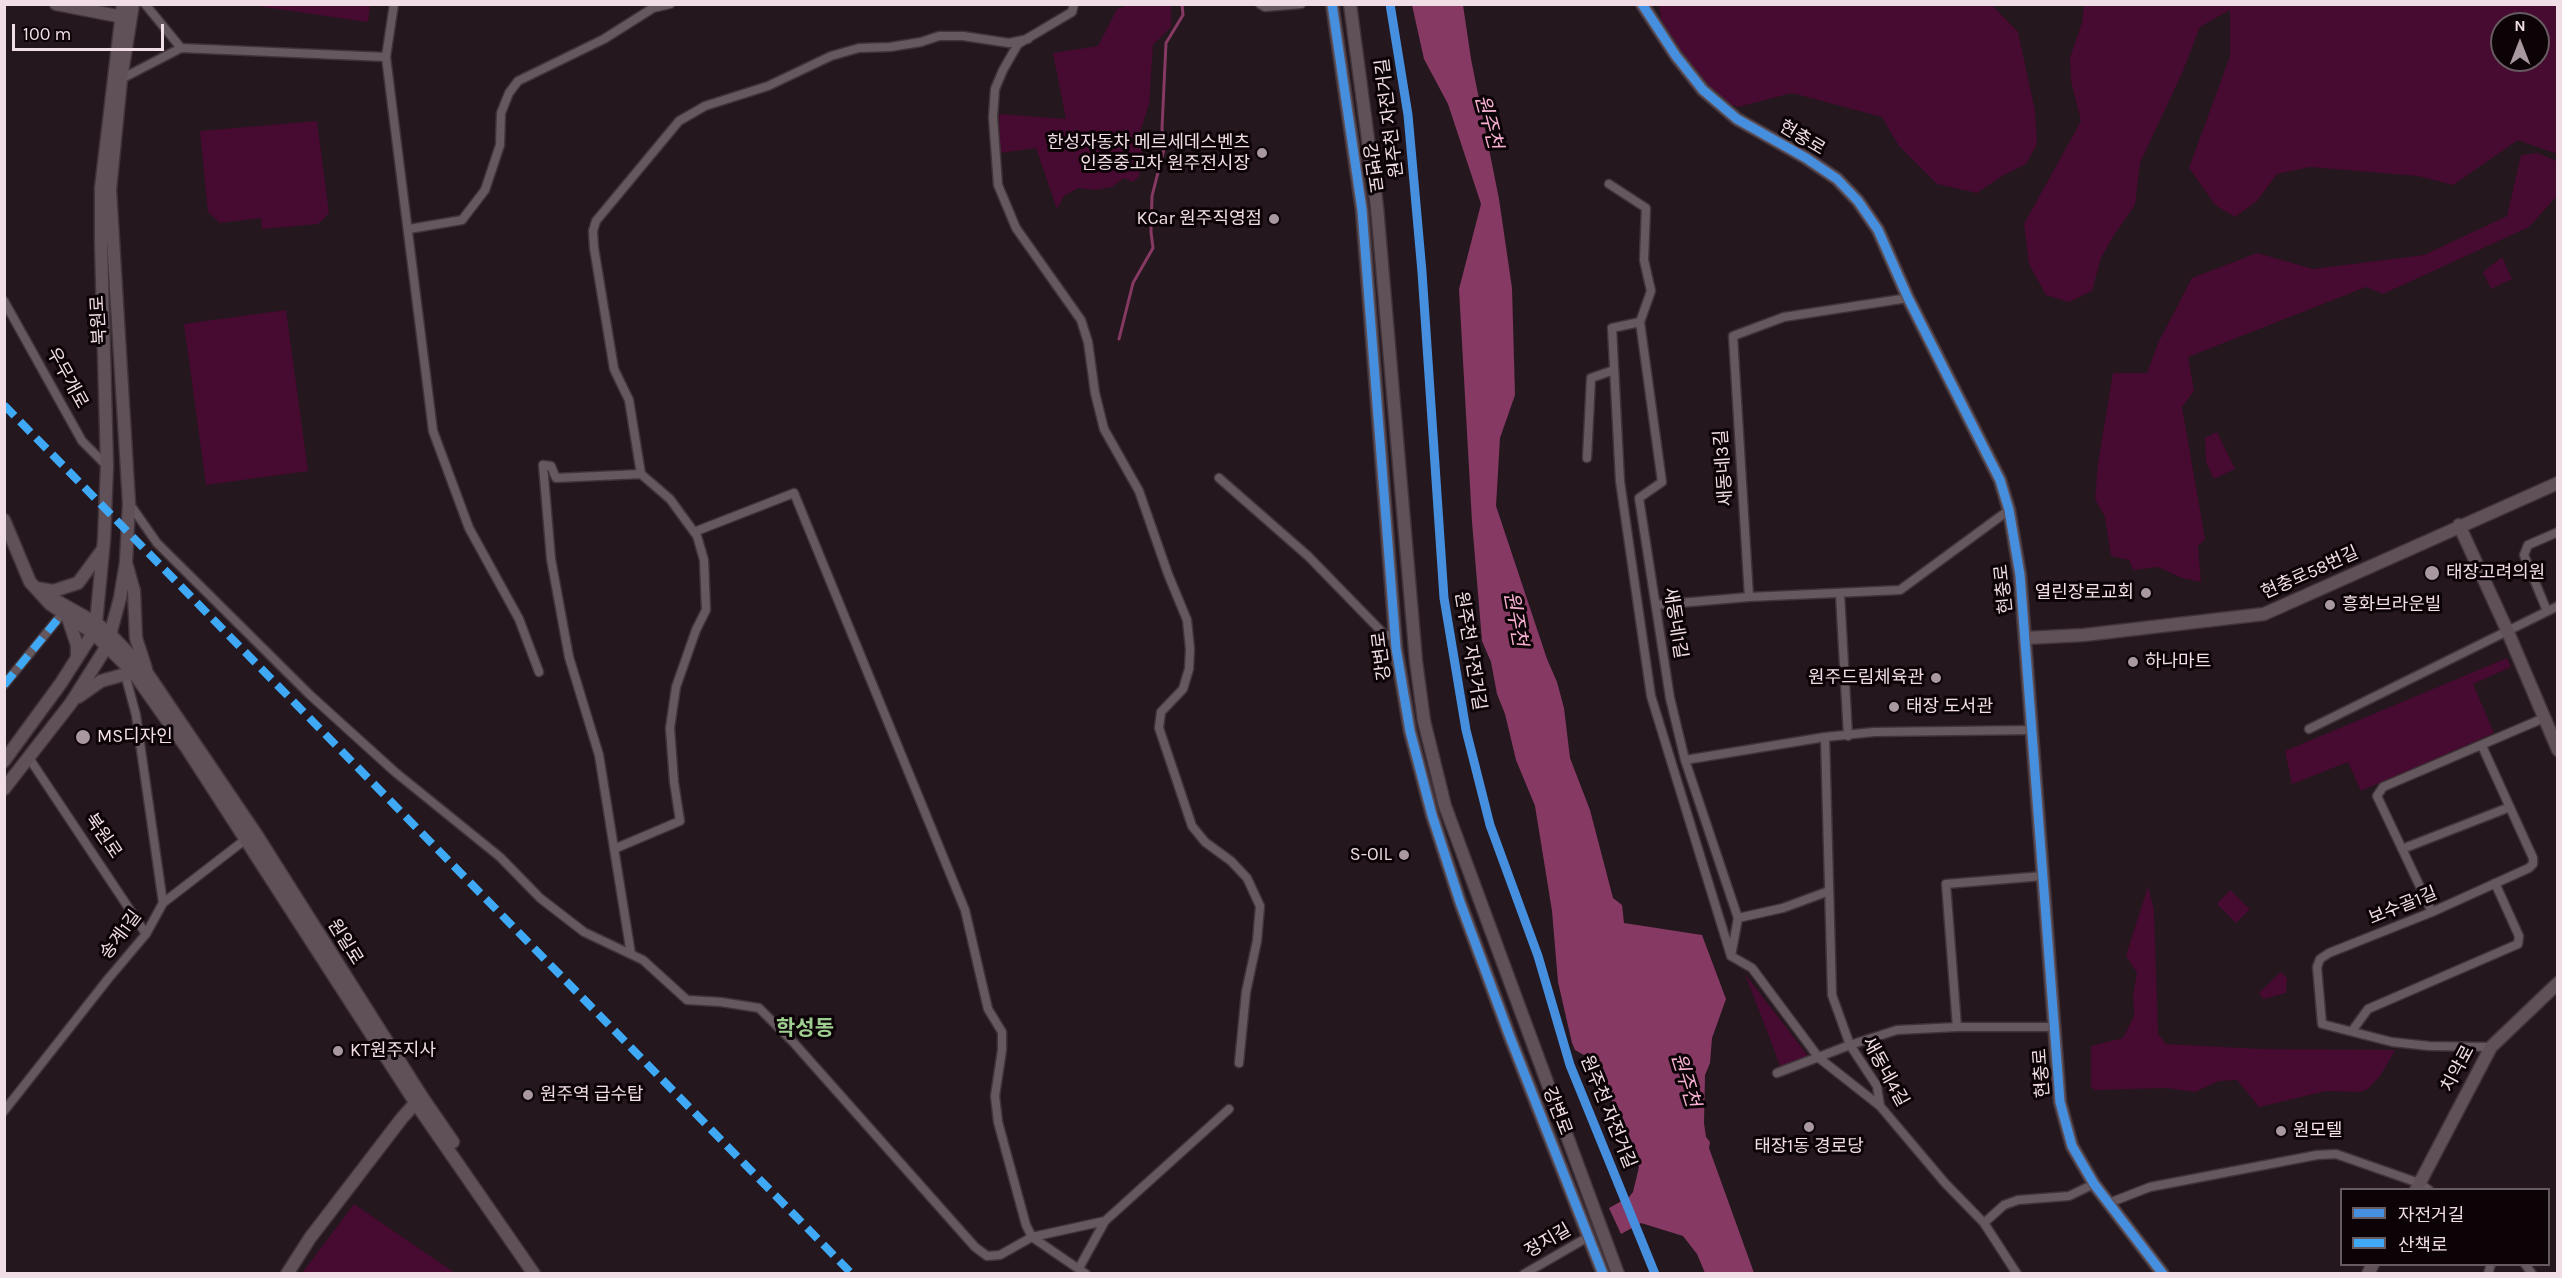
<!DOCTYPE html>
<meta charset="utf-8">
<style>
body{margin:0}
#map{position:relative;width:2562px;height:1278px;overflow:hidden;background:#24171e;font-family:Karla,"Noto Sans KR",sans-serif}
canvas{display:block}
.frame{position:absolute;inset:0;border:6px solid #f0dde5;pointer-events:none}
.legend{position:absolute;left:2340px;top:1188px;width:210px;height:78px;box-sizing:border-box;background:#0c0307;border:2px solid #675a60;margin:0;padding:8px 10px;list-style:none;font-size:18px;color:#f0dde5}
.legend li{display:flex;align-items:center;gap:12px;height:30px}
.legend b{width:30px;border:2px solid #675a60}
.north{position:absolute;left:2490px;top:12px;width:60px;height:60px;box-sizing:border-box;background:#0c0307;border:2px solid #675a60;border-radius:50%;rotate:0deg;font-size:16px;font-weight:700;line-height:24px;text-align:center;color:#f0dde5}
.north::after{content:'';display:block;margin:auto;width:21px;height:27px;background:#a9989f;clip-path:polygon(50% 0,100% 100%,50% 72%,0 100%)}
.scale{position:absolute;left:12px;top:24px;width:152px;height:27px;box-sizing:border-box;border:3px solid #f0dde5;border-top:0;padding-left:8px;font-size:18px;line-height:21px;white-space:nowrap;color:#f0dde5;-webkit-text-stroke:4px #0c0307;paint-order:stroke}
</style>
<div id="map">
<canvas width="2562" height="1278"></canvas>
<div class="frame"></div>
<ul class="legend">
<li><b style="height:8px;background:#468fdf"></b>자전거길</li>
<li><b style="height:8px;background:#3fa9f5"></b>산책로</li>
</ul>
<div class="north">N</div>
<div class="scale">100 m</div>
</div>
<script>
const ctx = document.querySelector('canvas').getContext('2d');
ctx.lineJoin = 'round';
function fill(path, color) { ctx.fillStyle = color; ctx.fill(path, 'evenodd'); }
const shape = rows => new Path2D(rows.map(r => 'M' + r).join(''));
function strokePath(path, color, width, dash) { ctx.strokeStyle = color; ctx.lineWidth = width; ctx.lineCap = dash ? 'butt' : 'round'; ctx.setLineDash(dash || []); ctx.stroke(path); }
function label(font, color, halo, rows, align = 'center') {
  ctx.font = font + ' Karla,"Noto Sans KR",sans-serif'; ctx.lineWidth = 6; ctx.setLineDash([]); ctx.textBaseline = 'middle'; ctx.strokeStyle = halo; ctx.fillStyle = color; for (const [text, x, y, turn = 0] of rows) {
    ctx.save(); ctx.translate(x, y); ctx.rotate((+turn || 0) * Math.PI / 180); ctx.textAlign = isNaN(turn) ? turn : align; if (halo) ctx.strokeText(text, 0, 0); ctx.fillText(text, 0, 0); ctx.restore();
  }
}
fill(shape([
 [250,5,370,5,368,22],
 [1130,5,1171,5,1171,27,1153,45,1149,104,1140,132,1142,164,1139,176,1133,182,1124,178,1112,187,1095,190,1078,188,1064,196,1057,209,1036,148,1000,153,999,114,1066,119,1053,53,1098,46,1117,9],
 [1659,5,1992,5,2018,32,2035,111,2037,144,2026,164,2002,176,1977,193,1937,184,1899,146,1882,117,1792,93,1738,107,1714,98,1686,70,1661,19],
 [2084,5,2557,5,2557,154,2518,140,2453,185,2418,176,2310,167,2277,174,2257,201,2235,217,2215,205,2189,168,2230,56,2230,10,2200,27,2183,71,2140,163,2135,205,2114,235,2101,258,2092,291,2069,302,2046,295,2029,264,2024,224,2081,121,2071,81,2070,57,2082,23],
 [2502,24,2538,24,2538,60,2502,60],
 [317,121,329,213,318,224,262,229,261,218,220,223,208,212,200,131],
 [2537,153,2557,161,2557,196,2529,227,2383,294,2366,287,2188,357,2194,391,2182,407,2205,539,2198,546,2201,582,2182,578,2158,567,2133,570,2129,560,2111,556,2105,517,2095,499,2098,463,2113,373,2147,373,2159,341,2192,278,2257,253,2313,269,2424,255,2507,216,2521,155],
 [2502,257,2512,279,2491,289,2483,272],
 [286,310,308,471,206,485,184,324],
 [2217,432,2235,469,2214,479,2206,462,2205,438],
 [2507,658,2511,667,2473,684,2494,733,2361,791,2348,762,2292,784,2285,751],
 [2148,886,2154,910,2158,1034,2166,1044,2260,1049,2395,1050,2380,1076,2368,1089,2360,1092,2326,1091,2259,1107,2237,1080,2219,1081,2195,1092,2167,1088,2095,1090,2091,1087,2091,1046,2123,1038,2134,1016,2133,996,2137,973,2126,956],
 [2230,890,2250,909,2236,923,2217,904],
 [2281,972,2287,978,2286,993,2263,999,2259,993],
 [1745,974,1809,1057,1781,1068],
 [354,1204,455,1273,302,1273]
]), '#470a30');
fill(shape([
 [1412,5,1463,5,1471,59,1499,199,1512,288,1515,395,1500,438,1496,506,1547,659,1557,682,1564,708,1570,758,1590,810,1613,898,1622,905,1624,923,1702,935,1726,999,1712,1038,1710,1063,1705,1075,1704,1123,1706,1137,1710,1142,1709,1148,1754,1273,1705,1273,1697,1254,1683,1236,1641,1223,1621,1234,1609,1208,1629,1197,1633,1192,1639,1167,1600,1072,1591,1059,1575,1050,1572,1043,1558,982,1552,911,1535,806,1516,760,1505,714,1497,694,1491,662,1482,641,1472,522,1459,289,1481,204,1448,104,1424,59]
]), '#863963');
strokePath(shape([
 [1119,339,1133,283,1153,248,1151,232,1152,196,1164,149,1162,128,1166,43,1183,15,1182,4]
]), '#863963', 3);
const street = shape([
 [145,4,181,48],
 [394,4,386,57,433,431,469,528,519,619,539,672],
 [1074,4,1072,12,1018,44,1003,70,995,89,993,117,998,185,1016,228,1081,320,1088,342,1095,393,1104,429,1139,491,1168,574,1187,620,1190,649,1189,669,1183,689,1161,712,1159,728,1192,826,1205,842,1231,861,1247,878,1260,906,1257,941,1246,992,1239,1063],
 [1260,4,1265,7,1301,4],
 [121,79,181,48,386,57],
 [1609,184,1646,208,1644,260,1651,291,1640,322,1662,482,1639,498,1670,698,1685,760,1738,918,1731,956],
 [409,229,462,220,485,190,500,145,501,113,509,93,518,81,604,39,653,8,670,4],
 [4,301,82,441,107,466],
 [1640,322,1612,328,1620,481,1651,696,1731,956],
 [1587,458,1591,378,1614,370],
 [1219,478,1308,556,1385,635,1396,636],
 [129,503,157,543,310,695,395,772,500,857,540,898,584,932,643,960,687,1000,721,1002,759,1008,794,1043,975,1247,987,1256,1000,1255,1032,1237,1105,1221],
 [694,532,794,493,965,910,988,1009,1002,1032,1002,1050,995,1096,998,1122,1026,1225,1032,1237,1086,1274],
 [1840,594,1848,736],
 [1749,597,1733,336,1784,317,1908,298],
 [1656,605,1749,597,1900,590,2009,510],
 [2547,611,2524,555,2528,545,2558,532],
 [4,685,62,614],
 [2309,729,2558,606],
 [1825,737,1832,995,1850,1045,1877,1086,1880,1106,1945,1183,1984,1223,2017,1274],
 [2482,746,2533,858,2533,864,2529,868,2432,912,2329,953,2320,959,2317,967,2322,1024,2392,1042,2429,1046,2491,1047],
 [29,758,146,934],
 [1685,760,1825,737,1874,732,2032,730],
 [614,849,680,821,674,782,670,728,676,687,696,630,706,610,704,560,697,536,670,499,641,474,629,400,614,369,594,248,593,231,596,221,679,121,705,106,768,86,831,56,859,48,890,47,921,42,939,36,963,36,1009,43,1028,39],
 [2402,849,2510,807],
 [163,903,246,839],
 [2432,912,2377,796,2383,787,2544,718],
 [1738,918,1783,908,1829,891],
 [631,954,599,755,569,657,551,559,543,465,551,466,556,478,641,474],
 [1731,956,1752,968,1819,1058,1880,1106],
 [1957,1027,1946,884,2043,876],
 [2352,1031,2368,1009,2518,944,2519,936,2495,883],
 [1777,1073,1850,1045,1897,1030,1957,1027,2055,1027],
 [4,1111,108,979,146,934,163,903,136,715,125,674],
 [2109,1203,2150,1187,2317,1155,2336,1154,2419,1183,2429,1190],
 [1984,1223,2004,1205,2018,1200,2069,1196,2094,1184],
 [2525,1264,2532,1274],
 [1079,1268,1105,1221,1229,1109],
 [1524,1274,1588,1237],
 [2488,1274,2491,1264]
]);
const secondary = shape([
 [56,4,128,18],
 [1332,4,1362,210,1396,648,1410,731,1432,815,1460,902,1510,1037,1603,1274],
 [1350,4,1377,207,1416,661,1424,721,1445,806,1618,1274],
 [1642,4,1676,56,1703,90,1737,119,1806,158,1837,179,1858,201,1878,230,1908,298,2000,480,2009,510,2020,575,2060,1102,2072,1146,2094,1184,2163,1274],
 [4,520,30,582,50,604,93,633,133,672,186,747,415,1102,534,1274],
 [2459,525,2507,630,2558,750],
 [127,566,134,591,136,638,146,669],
 [36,588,53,591,78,583,103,549],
 [55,600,96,623,110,634,147,673,256,834,422,1097,453,1142],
 [68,618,77,645,77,658],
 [2025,638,2084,635,2264,614,2558,483],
 [78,697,101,681,133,672],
 [4,761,61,683,93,633,96,623,104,540,107,466,101,243,101,188,123,4],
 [4,789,71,703,107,646,120,598,126,562,129,503,110,190,121,79,133,4],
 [2416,1190,2491,1047,2558,983],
 [287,1274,310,1238,402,1118,420,1098],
 [2368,1274,2373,1264]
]);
strokePath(street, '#40343a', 11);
strokePath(secondary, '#40343a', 15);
strokePath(street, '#66585f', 8);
strokePath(secondary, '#605159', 12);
strokePath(shape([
 [4,405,852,1274],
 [4,685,62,614]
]), '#3fa9f5', 8, [15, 8]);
strokePath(shape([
 [1332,4,1362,210,1396,648,1410,731,1432,815,1460,902,1510,1037,1603,1274],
 [1390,4,1408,115,1422,272,1444,598,1466,730,1490,825,1538,956,1570,1065,1655,1274],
 [1642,4,1676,56,1703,90,1737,119,1806,158,1837,179,1858,201,1878,230,1908,298,2000,480,2009,510,2020,575,2060,1102,2072,1146,2094,1184,2163,1274]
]), '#468fdf', 9);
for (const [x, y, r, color] of [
 [1262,153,6,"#a9989f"],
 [1274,219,6,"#a9989f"],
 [2432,573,8,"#a9989f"],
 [2146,593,6,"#a9989f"],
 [2330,605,6,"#a9989f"],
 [2133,662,6,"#a9989f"],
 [1936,678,6,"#a9989f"],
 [1894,707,6,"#a9989f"],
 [83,737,8,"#a9989f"],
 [1404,855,6,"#a9989f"],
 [338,1051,6,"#a9989f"],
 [528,1095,6,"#a9989f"],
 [1809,1127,6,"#a9989f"],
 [2281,1131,6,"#a9989f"]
]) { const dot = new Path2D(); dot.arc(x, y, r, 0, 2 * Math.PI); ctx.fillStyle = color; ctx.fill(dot); strokePath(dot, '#0c0307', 2); }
label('18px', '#f0dde5', '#0c0307', [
 ["원주천 자전거길",1390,118,-97],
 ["현충로",1802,138,31],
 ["강변로",1372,168,82],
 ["북원로",99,320,-93],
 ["우무개로",67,378,61],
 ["새동네3길",1724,468,-94],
 ["현충로58번길",2310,573,-24],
 ["현충로",2004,589,-96],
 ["새동네1길",1675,623,81],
 ["원주천 자전거길",1470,651,81],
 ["강변로",1382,656,-97],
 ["북원로",103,836,56],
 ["보수골1길",2403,906,-22],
 ["송계1길",121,935,-53],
 ["원일로",345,942,58],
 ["치악로",2458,1069,-62],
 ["새동네4길",1885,1072,61],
 ["현충로",2042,1073,-94],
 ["강변로",1557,1111,69],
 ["원주천 자전거길",1608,1112,68],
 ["정지길",1548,1241,-30]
]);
label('18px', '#f0dde5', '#0c0307', [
 ["한성자동차 메르세데스벤츠",1250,143,"right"],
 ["인증중고차 원주전시장",1250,164,"right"],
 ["KCar 원주직영점",1262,219,"right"],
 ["태장고려의원",2446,573],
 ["열린장로교회",2134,593,"right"],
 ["흥화브라운빌",2342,605],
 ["하나마트",2145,662],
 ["원주드림체육관",1924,678,"right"],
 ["태장 도서관",1906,707],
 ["MS디자인",97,737],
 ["S-OIL",1392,855,"right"],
 ["KT원주지사",350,1051],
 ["원주역 급수탑",540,1095],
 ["원모텔",2293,1131],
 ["태장1동 경로당",1809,1147,"center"]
], 'left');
label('italic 20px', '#f7b0d2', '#0c0307', [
 ["원주천",1488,122,75],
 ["원주천",1515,619,80],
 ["원주천",1685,1080,73]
]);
label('bold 21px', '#9fcf90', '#0c0307', [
 ["학성동",805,1029]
]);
</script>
